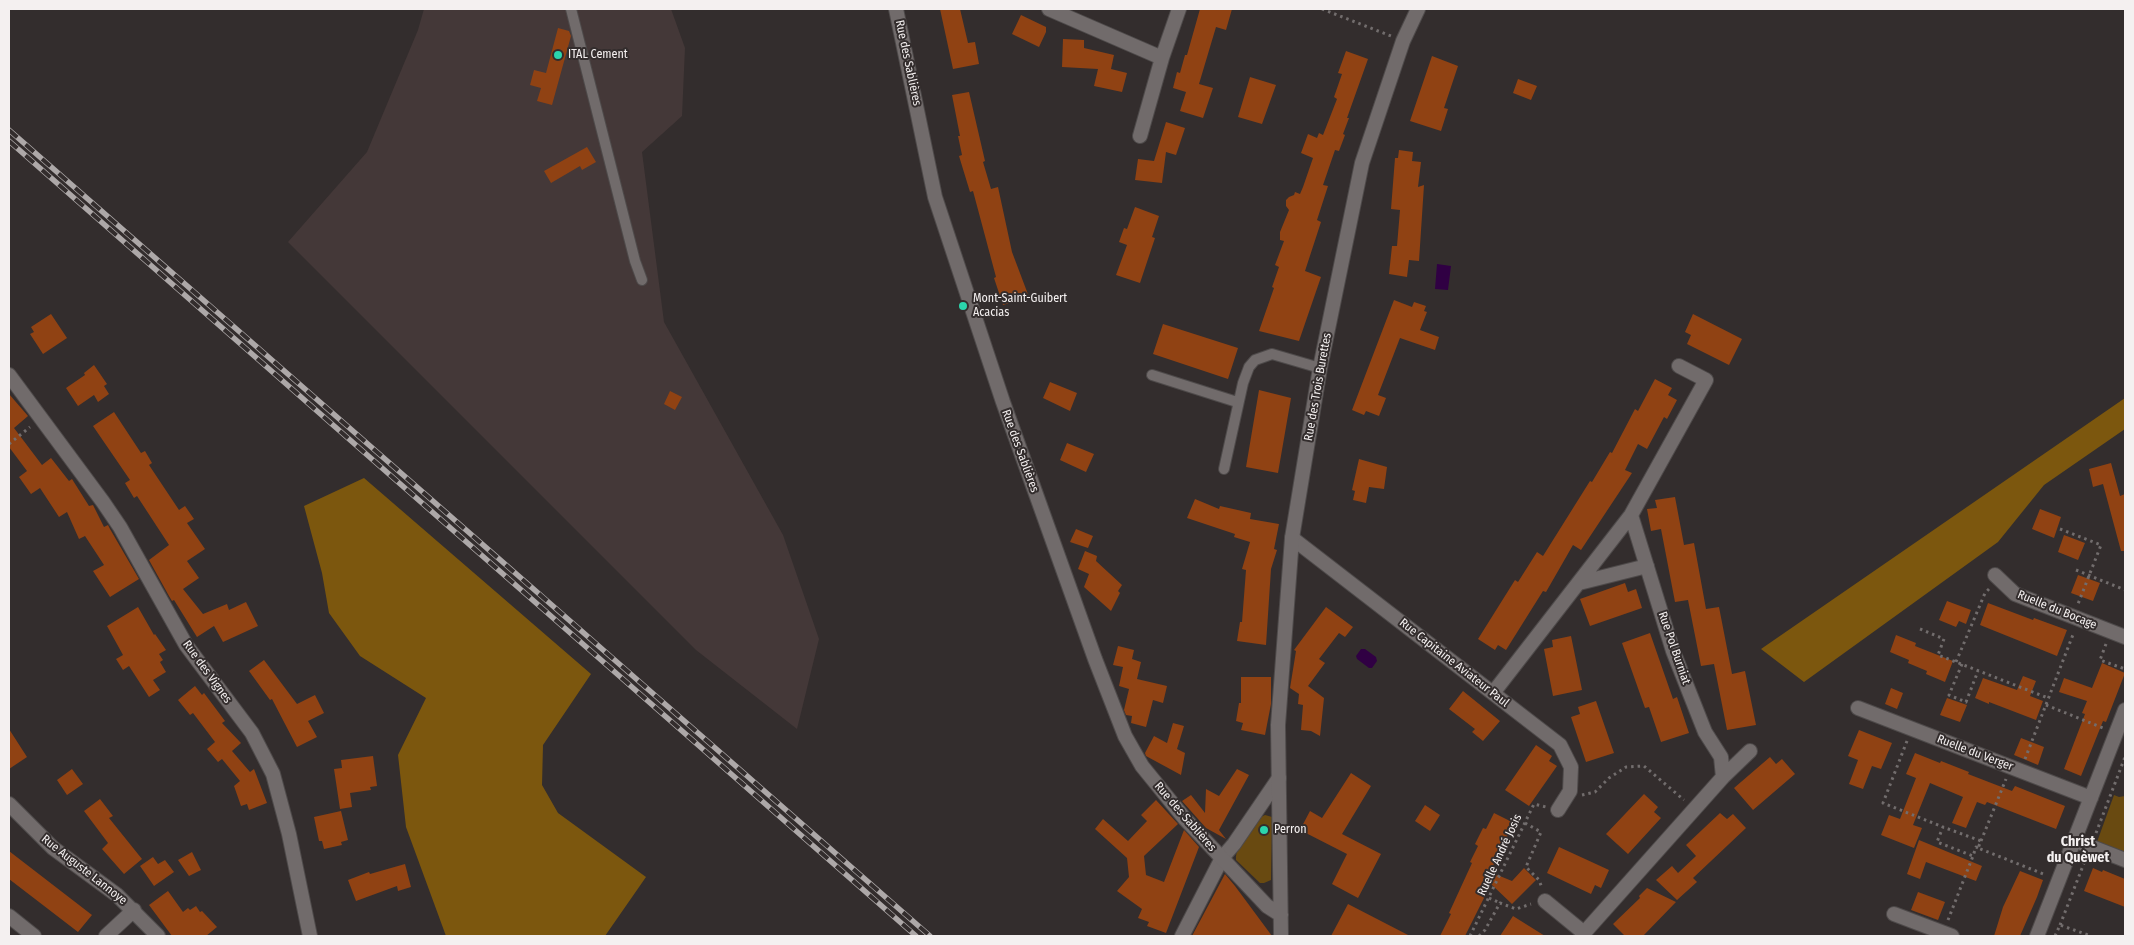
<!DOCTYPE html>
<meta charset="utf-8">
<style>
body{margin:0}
#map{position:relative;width:2134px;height:945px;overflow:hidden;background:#332d2d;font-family:"Fira Sans Condensed",sans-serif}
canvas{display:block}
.frame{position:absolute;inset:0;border:10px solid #f4f0f0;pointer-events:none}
</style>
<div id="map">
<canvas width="2134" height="945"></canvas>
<div class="frame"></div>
</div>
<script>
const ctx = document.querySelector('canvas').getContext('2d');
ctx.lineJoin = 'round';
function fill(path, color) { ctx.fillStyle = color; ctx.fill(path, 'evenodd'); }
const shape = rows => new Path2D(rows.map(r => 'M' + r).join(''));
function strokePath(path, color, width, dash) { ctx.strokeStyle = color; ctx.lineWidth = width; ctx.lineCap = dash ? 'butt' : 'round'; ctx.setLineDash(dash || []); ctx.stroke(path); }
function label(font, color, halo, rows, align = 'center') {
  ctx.font = font + ' "Fira Sans Condensed",sans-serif'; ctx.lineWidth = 4; ctx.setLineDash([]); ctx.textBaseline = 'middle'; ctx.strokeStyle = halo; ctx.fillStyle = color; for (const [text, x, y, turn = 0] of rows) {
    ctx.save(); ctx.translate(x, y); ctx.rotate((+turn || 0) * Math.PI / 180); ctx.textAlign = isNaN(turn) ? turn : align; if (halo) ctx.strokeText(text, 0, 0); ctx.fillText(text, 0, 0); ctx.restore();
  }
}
fill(shape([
 [424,9,671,9,685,48,682,116,642,152,664,322,783,535,819,639,797,729,696,650,288,242,367,152,418,30]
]), '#443838');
fill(shape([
 [2114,795,2119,797,2125,796,2125,852,2097,842],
 [1265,815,1272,817,1271,880,1264,883,1260,883,1236,860,1236,856,1237,851,1261,817]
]), '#694a11');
fill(shape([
 [2125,398,2125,429,2044,485,1998,542,1804,682,1761,649],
 [364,478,591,674,543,745,542,785,558,813,646,877,605,936,446,936,406,827,398,755,426,698,360,656,329,613,322,573,304,506]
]), '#7c570e');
fill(shape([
 [1437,264,1451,266,1448,290,1435,289],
 [1361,649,1365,649,1376,657,1377,661,1372,668,1369,668,1357,659,1356,656]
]), '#300043');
fill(shape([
 [940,9,960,9,968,43,975,42,979,64,953,69],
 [1200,9,1232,9,1226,30,1216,27,1199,84,1213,88,1203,118,1180,111,1186,92,1173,88,1177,72,1180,73,1185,55,1187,55],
 [1021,15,1046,27,1046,32,1039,47,1012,34],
 [558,28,569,31,571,36,552,105,537,101,541,88,530,85,534,70,546,73],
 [1063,39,1084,40,1084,48,1114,55,1111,69,1127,73,1122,92,1094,86,1098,69,1062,67],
 [1346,51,1368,59,1347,118,1349,118,1343,134,1345,135,1339,151,1335,150,1323,185,1328,186,1317,220,1321,222,1305,271,1321,277,1299,341,1259,331,1274,288,1272,287,1279,267,1275,265,1284,241,1280,240,1280,232,1289,210,1286,206,1286,200,1289,197,1294,195,1295,192,1300,194,1303,187,1313,158,1301,153,1308,134,1317,138,1319,133,1323,135,1337,99,1334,97,1342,74,1338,73],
 [1432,56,1458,66,1444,108,1448,109,1441,131,1410,121],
 [1250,77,1276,85,1262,124,1238,117],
 [1518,79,1537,86,1531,100,1513,93],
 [969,92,985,161,983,162,991,189,998,187,1012,252,1029,297,1003,305,994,278,996,277,973,191,970,192,959,156,962,155,958,136,960,136,952,95],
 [1166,122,1185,128,1176,155,1166,152,1162,183,1135,180,1138,159,1154,161],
 [587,147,596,162,582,170,580,166,551,183,544,171],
 [1399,150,1413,152,1412,161,1421,162,1418,187,1424,185,1419,261,1409,260,1407,277,1389,274,1392,246,1397,246,1400,210,1391,209,1395,158,1398,158],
 [1135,207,1159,216,1152,237,1155,238,1140,283,1116,275,1127,245,1119,242,1124,228,1127,229],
 [1394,300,1412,307,1414,302,1426,306,1424,311,1427,312,1420,330,1439,337,1435,350,1400,338,1378,395,1386,398,1379,416,1366,411,1364,415,1352,410],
 [51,314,67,338,43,354,30,334,34,332,31,327],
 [1693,314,1742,339,1729,365,1687,344,1691,335,1685,332],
 [1163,324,1238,348,1228,379,1153,354],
 [94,365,107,384,104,386,109,394,98,402,94,395,78,406,66,388,85,375,84,373],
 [1655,379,1672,388,1668,395,1677,400,1667,419,1664,417,1647,449,1638,444,1625,470,1632,473,1581,550,1573,545,1546,592,1543,591,1506,650,1498,645,1495,650,1478,639,1515,580,1518,582,1537,552,1543,556,1590,481,1592,482,1610,452,1612,453,1635,409,1638,411],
 [1050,382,1077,393,1070,411,1043,398],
 [1259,390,1291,398,1278,473,1246,467],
 [670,391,682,397,675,410,664,404],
 [9,394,28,416,14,428,42,465,51,458,69,481,72,479,89,506,93,505,104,527,108,525,110,529,139,579,110,597,93,571,104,565,85,536,79,539,67,512,59,517,40,488,31,494,19,477,27,471,9,447],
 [114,412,141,453,145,451,152,463,149,465,179,510,185,506,194,519,187,523,205,549,187,561,199,578,183,589,203,614,227,604,229,610,246,602,258,626,223,642,214,626,197,637,174,600,172,601,169,596,149,560,169,545,137,496,134,498,125,483,130,480,93,426],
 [1067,443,1094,454,1086,472,1060,460],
 [1359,459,1387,467,1384,489,1369,487,1366,503,1353,500,1355,491,1352,490],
 [2111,463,2120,496,2125,494,2125,551,2121,551,2103,484,2093,487,2089,469],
 [1675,497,1684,545,1694,543,1706,609,1719,607,1732,674,1745,671,1756,725,1727,730,1714,664,1701,666,1688,600,1675,602,1661,529,1651,531,1647,509,1657,508,1655,500],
 [1195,499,1219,509,1220,506,1251,513,1250,519,1279,524,1274,549,1277,550,1271,569,1266,645,1237,641,1240,622,1242,622,1246,570,1242,569,1250,542,1234,537,1235,534,1187,518],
 [2040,509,2061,517,2054,538,2032,529],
 [1076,529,1093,536,1088,548,1070,542],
 [2064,535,2085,543,2078,560,2058,552],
 [1085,551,1097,556,1096,561,1122,585,1118,591,1120,593,1111,611,1084,587,1089,574,1078,569],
 [2078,575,2100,583,2093,601,2071,593],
 [1625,583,1628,592,1636,589,1642,608,1590,626,1580,599],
 [1947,601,1971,610,1966,624,1959,621,1956,627,1939,620],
 [1988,603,2033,620,2034,618,2067,630,2057,656,1980,625],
 [138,607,154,635,155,634,166,650,159,654,163,660,160,662,166,672,153,680,160,690,149,697,129,666,123,670,116,659,123,655,107,626],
 [1326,607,1353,627,1345,637,1339,633,1319,659,1325,663,1308,686,1324,698,1320,736,1311,731,1301,730,1303,705,1298,704,1299,694,1290,688,1296,651,1294,650],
 [1650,633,1673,699,1677,697,1689,733,1661,742,1649,707,1645,708,1622,643],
 [1896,635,1916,643,1915,646,1953,661,1945,682,1926,674,1927,671,1908,663,1909,660,1890,652],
 [1571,636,1582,690,1553,696,1544,649,1553,647,1552,640],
 [1118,646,1134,650,1132,659,1141,662,1137,679,1167,686,1163,703,1153,700,1146,727,1131,723,1132,716,1126,715,1124,710,1129,689,1119,686,1123,667,1113,665],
 [264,660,297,704,315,695,324,713,308,721,317,737,297,747,272,699,270,700,249,671],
 [2102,663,2125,673,2106,722,2103,721,2081,776,2064,769,2085,714,2082,713,2087,701,2059,692,2064,678,2092,688],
 [2023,676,2036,681,2030,696,2043,701,2036,720,1989,702,1989,704,1975,698,1983,678,2017,690],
 [1241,677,1271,677,1271,704,1265,735,1241,730,1243,723,1236,721,1239,703,1241,703],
 [195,686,202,695,204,693,225,721,222,723,241,743,232,751,250,772,254,769,267,803,249,810,247,804,241,806,234,786,240,781,222,759,218,762,207,749,215,742,193,713,190,715,178,700],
 [1891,688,1903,693,1897,709,1885,704],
 [1463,691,1500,721,1483,741,1472,732,1475,729,1449,709],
 [1947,698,1967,705,1960,722,1940,715],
 [1596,701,1614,753,1586,762,1571,717,1580,714,1578,707],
 [1173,723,1184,726,1177,749,1185,753,1181,775,1146,756,1145,753,1154,736,1167,743],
 [9,729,27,757,9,769],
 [1859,730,1892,743,1881,769,1872,766,1863,789,1849,784,1858,760,1848,756],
 [2021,738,2044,747,2038,765,2014,755],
 [1536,745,1552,756,1549,761,1557,766,1529,806,1505,790],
 [1915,753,1940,763,1941,761,1969,772,1968,774,2012,791,2015,786,2065,806,2056,829,1987,802,1985,805,1977,802,1966,828,1952,823,1963,797,1930,783,1913,825,1922,828,1914,848,1881,835,1889,815,1900,819,1916,778,1906,774],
 [373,756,377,786,370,787,371,790,350,793,352,807,340,809,334,769,342,768,341,760],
 [1770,757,1776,764,1782,759,1795,774,1753,810,1734,788],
 [72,769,83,784,67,795,57,780],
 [1237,769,1249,775,1219,830,1226,839,1206,828,1182,801,1191,795,1205,813,1206,789,1219,796],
 [1351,773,1371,786,1342,834,1381,854,1358,898,1332,884,1347,854,1300,830,1310,811,1322,818],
 [1644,794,1658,807,1654,812,1661,818,1628,854,1606,834],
 [100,799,113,816,109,818,142,859,124,874,102,849,108,843,84,811],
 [1156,800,1178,824,1144,856,1146,875,1164,882,1184,830,1199,847,1166,933,1147,926,1149,922,1138,918,1142,909,1117,891,1129,877,1127,858,1095,829,1103,819,1128,841,1147,821,1141,815],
 [1425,805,1440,815,1430,831,1415,821],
 [341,811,348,840,341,842,342,845,324,849,322,841,319,841,314,817],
 [1494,813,1514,823,1490,872,1512,881,1524,868,1536,880,1512,904,1491,884,1465,936,1440,936,1451,914,1449,913,1472,863,1470,862,1478,846,1475,844,1483,828,1486,829],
 [1720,813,1727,819,1733,814,1746,828,1693,878,1697,882,1677,900,1656,880,1672,866,1678,873,1696,856,1686,845],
 [1919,840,1982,866,1976,881,1926,862,1920,879,1907,874],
 [1559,847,1609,870,1601,888,1595,885,1591,894,1547,873],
 [9,851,92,915,78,932,9,879],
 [192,852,201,870,189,876,178,860],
 [153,857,158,864,165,860,174,872,154,886,140,866],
 [405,864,411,887,398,891,397,886,356,901,348,880,369,872,370,874],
 [2093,868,2102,872,2103,870,2125,879,2125,907,2084,891],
 [2020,871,2043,880,2037,897,2020,936,1994,936,2003,907],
 [1225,874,1235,886,1272,936,1192,936],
 [1647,888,1676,902,1643,936,1625,936,1613,924,1640,898,1639,896],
 [168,891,183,912,188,908,190,910,196,906,200,912,202,911,217,927,206,936,172,936,149,905],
 [1918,892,1945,902,1938,920,1911,910],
 [1348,904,1410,936,1331,936],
 [1513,916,1545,936,1500,936]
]), '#904213');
const service = shape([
 [571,9,635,261,642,280],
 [1152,375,1237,402],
 [1224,469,1243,383,1249,367,1255,360,1272,354,1320,368]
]);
const minor = shape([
 [1049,9,1162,58],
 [1140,136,1162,58,1179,9],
 [9,375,103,502,120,527,186,645,252,733,273,774,289,834,310,936],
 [1292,538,1560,745,1571,767,1570,791,1558,810],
 [1995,575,2015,594,2125,637],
 [1579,583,1647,566],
 [1493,693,1631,515,1706,380,1679,366],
 [1858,708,2091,798],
 [1723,777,1750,751],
 [2074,840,2125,860],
 [1545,901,1584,933,1723,777,1721,757,1705,732,1673,651,1631,515],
 [1894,914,1952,936],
 [9,916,34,936],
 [106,936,134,910],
 [1182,936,1222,858,1234,844,1279,778],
 [2037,936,2125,710]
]);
const tertiary = shape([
 [896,9,935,197,1003,402,1095,659,1125,736,1142,766,1185,819,1267,906,1281,915],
 [9,804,53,848,117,895,158,936],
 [1281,936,1278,725,1292,538,1320,368,1362,163,1403,41,1418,9]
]);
strokePath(service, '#4e4a4a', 12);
strokePath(minor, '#4e4a4a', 16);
strokePath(tertiary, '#4e4a4a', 16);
strokePath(shape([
 [1322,9,1391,36],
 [9,444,30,427],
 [2060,529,2101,545,2078,604],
 [2076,570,2125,590],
 [1920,629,1944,639,1938,655,2048,698],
 [2106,644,2100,660,2125,669],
 [1956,662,1985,593,1990,588],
 [1962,664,1949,695,1966,702,1978,671],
 [2046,705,2103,728],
 [1907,741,1883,803,1943,827],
 [2025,759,2074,632],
 [1582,795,1595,792,1609,778,1626,767,1644,766,1684,800],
 [1525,823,1541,832,1526,867,1539,880,1542,888],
 [2096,833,2125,757],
 [1981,841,2006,779],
 [1978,848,1976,847,1973,856,1937,842,1943,827,1981,841,1978,848,2046,875],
 [1489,898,1500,903],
 [1948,920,1973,856],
 [2060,925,2086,858],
 [1470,936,1534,804,1546,807],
 [1479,936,1485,930,1500,903,1516,909,1531,904],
 [2055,936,2060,925,2091,936]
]), '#726d6d', 3, [2.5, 4]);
strokePath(service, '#716b6b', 10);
strokePath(minor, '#716b6b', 14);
strokePath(tertiary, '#716b6b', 14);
const rail = shape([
 [9,130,930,936],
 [9,141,916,936]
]);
strokePath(rail, '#ada8a8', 5.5);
strokePath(rail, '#332d2d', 4, [11]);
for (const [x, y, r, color] of [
 [558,55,5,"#2bd5ac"],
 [963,306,5,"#2bd5ac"],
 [1264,830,5,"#2bd5ac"]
]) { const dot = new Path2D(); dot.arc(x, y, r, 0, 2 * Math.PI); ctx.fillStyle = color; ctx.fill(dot); strokePath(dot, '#332d2d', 2); }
label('12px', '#f4f0f0', '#332d2d', [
 ["ITAL Cement",568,55],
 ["Mont-Saint-Guibert",973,299],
 ["Acacias",973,313],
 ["Perron",1274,830]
], 'left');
label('12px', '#f4f0f0', '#332d2d', [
 ["Rue des Sablières",908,63,78],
 ["Rue des Trois Burettes",1318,387,-80],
 ["Rue des Sablières",1020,451,70],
 ["Ruelle du Bocage",2057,610,22],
 ["Rue Pol Burniat",1674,648,71],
 ["Rue Capitaine Aviateur Paul",1454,663,38],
 ["Rue des Vignes",207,672,54],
 ["Ruelle du Verger",1975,753,21],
 ["Rue des Sablières",1185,817,49],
 ["Ruelle André Josis",1500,855,-65],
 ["Rue Auguste Lannoye",84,870,38]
]);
label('bold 14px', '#f4f0f0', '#332d2d', [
 ["Christ",2078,842],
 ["du Quèwet",2078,858]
]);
</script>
